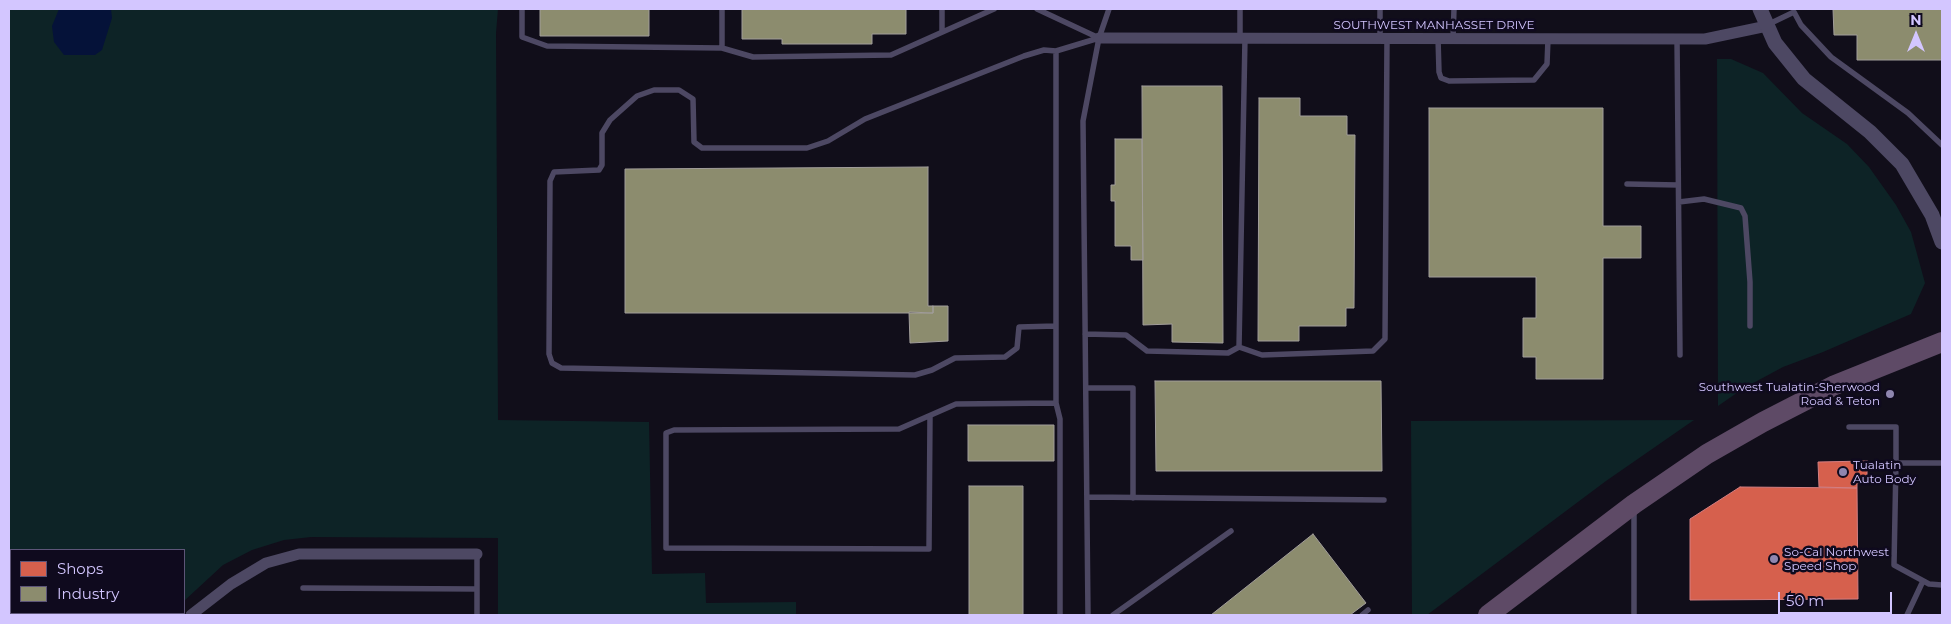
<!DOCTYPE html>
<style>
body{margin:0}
#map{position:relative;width:1951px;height:624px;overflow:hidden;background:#110e1a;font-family:Montserrat,sans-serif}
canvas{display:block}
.frame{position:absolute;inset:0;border:10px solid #d3c6ff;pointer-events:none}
.legend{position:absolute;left:10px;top:549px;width:175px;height:65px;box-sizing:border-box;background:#0f0a1e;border:1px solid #5d5578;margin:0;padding:6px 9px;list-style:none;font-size:15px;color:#d3c6ff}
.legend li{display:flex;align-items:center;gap:10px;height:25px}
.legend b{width:25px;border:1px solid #5d5578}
.north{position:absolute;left:1891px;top:10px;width:50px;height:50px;-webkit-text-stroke:4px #0f0a1e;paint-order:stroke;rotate:0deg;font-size:14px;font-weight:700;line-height:20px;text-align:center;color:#d3c6ff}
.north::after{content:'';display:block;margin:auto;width:18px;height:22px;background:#d3c6ff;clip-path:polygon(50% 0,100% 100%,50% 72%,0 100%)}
.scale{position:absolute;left:1778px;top:592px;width:114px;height:22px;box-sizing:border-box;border:2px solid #d3c6ff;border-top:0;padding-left:6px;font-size:15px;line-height:18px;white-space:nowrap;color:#d3c6ff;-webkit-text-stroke:4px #0f0a1e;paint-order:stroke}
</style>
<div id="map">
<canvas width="1951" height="624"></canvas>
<div class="frame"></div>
<ul class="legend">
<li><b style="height:14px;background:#d6604d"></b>Shops</li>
<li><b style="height:14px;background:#8c8c6e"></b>Industry</li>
</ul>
<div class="north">N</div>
<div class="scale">50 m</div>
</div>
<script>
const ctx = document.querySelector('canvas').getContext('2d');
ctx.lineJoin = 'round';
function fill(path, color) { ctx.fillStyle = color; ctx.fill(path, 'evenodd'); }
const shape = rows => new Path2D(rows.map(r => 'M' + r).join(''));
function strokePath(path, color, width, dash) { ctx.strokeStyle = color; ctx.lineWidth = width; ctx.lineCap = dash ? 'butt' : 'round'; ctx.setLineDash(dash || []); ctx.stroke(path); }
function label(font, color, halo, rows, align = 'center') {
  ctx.font = font + ' Montserrat,sans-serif'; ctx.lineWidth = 5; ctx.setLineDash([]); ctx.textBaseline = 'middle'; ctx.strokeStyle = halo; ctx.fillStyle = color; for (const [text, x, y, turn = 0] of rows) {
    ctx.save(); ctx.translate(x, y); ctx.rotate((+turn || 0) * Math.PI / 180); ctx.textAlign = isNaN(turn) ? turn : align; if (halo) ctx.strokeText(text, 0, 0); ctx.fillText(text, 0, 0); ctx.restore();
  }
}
fill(shape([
 [9,9,498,9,496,33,498,420,649,422,652,574,705,573,706,603,796,602,796,615,498,615,498,538,311,537,284,540,252,550,223,565,184,601,184,550,11,550,11,613,169,613,164,615,9,615],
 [1717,59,1731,59,1763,73,1802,113,1847,144,1869,167,1896,205,1911,232,1925,283,1911,314,1823,352,1783,367,1744,388,1718,406],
 [1694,420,1606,481,1427,615,1412,615,1411,421]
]), '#0d2326');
fill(shape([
 [59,9,111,9,112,18,102,50,95,55,64,55,54,42,52,26]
]), '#051239');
const shops = shape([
 [1867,461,1867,483,1857,483,1857,488,1819,487,1818,462,1867,461],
 [1740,487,1857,488,1858,599,1690,600,1690,519,1740,487]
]);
fill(shops, '#d6604d');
strokePath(shops, '#d57f82', 1);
const industry = shape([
 [540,9,649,9,649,36,540,36,540,9],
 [742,9,906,9,906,34,872,34,872,44,782,44,782,39,742,39,742,9],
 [1833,9,1942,9,1942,60,1857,60,1857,35,1834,35,1833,9],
 [1142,86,1222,86,1223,343,1172,342,1172,324,1143,325,1142,86],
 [1259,98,1300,98,1300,116,1347,116,1347,135,1355,135,1354,308,1346,308,1346,326,1299,326,1299,341,1258,341,1259,98],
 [1429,108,1603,108,1603,226,1641,226,1641,258,1603,258,1603,379,1536,379,1536,357,1523,357,1523,318,1536,318,1536,277,1429,277,1429,108],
 [1115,139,1142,139,1143,260,1131,260,1131,246,1115,246,1115,201,1111,201,1111,185,1115,185,1115,139],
 [928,167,928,306,933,306,933,313,625,313,625,169,928,167],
 [933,306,948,306,948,341,910,343,909,312,933,313,933,306],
 [1155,381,1381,381,1382,471,1156,471,1155,381],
 [968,425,1054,425,1054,461,968,461,968,425],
 [969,486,1023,486,1023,615,969,615,969,486],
 [1313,534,1366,603,1350,615,1211,615,1313,534]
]);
fill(industry, '#8c8c6e');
strokePath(industry, '#a19d9a', 1);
strokePath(shape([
 [522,9,522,37,547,46,722,48,753,57,891,55,994,9],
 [722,9,722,48],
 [942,9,942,32],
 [1037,9,1099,38],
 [1767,25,1794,12,1801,25,1831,57,1908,113,1942,145],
 [1240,38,1240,9],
 [1438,38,1439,72,1441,78,1449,81,1534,80,1547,64,1548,39],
 [1380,39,1380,9],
 [1453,39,1454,9],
 [1677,39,1680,355],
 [1056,51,1044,50,1024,56,865,119,828,141,807,148,702,148,694,142,693,99,679,90,654,90,637,96,610,120,602,133,602,165,599,170,554,172,550,181,549,354,552,363,561,368,915,375,932,370,955,358,1005,357,1017,348,1019,327,1056,326],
 [1627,184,1678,185],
 [1679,202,1704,199,1741,208,1745,216,1750,282,1750,326],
 [1085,334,1126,335,1147,351,1228,353,1239,347,1245,38],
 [1239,347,1262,355,1373,351,1385,339,1387,39],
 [1086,388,1133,388,1133,498],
 [1056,403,1060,419,1060,615],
 [930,416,929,549,666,548,666,433,674,430,899,429,956,404,1056,403,1056,51,1099,38],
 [1849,427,1896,427,1896,463],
 [1942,463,1896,463,1894,565,1929,584,1942,585],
 [1087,497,1384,500],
 [1634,511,1634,615],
 [477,554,477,615],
 [303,588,477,589],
 [1088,615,1083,121,1099,38,1109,9],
 [1113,615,1231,531],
 [1362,615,1368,610],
 [1907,615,1923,581]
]), '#4d4863', 5.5);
strokePath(shape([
 [1099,38,1705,39,1767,26],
 [191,615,231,584,266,563,299,554,477,554]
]), '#4d4863', 11);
strokePath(shape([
 [1760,9,1775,43,1804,79,1870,132,1902,164,1932,215,1942,242]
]), '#4d4863', 15);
strokePath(shape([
 [1488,615,1634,504,1707,454,1763,422,1835,385,1942,342]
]), '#5e4a66', 20);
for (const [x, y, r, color] of [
 [1890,394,5,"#8f86af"],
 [1843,472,5,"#8f86af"],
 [1774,559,5,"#8f86af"]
]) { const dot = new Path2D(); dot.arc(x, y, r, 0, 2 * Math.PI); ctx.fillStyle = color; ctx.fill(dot); strokePath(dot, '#0f0a1e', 2); }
label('12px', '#d3c6ff', '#0f0a1e', [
 ["SOUTHWEST MANHASSET DRIVE",1434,25]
]);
label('12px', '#d3c6ff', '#0f0a1e', [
 ["Southwest Tualatin-Sherwood",1880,387,"right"],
 ["Road & Teton",1880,401,"right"],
 ["Tualatin",1853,465],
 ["Auto Body",1853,479],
 ["So-Cal Northwest",1784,552],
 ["Speed Shop",1784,566]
], 'left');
</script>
